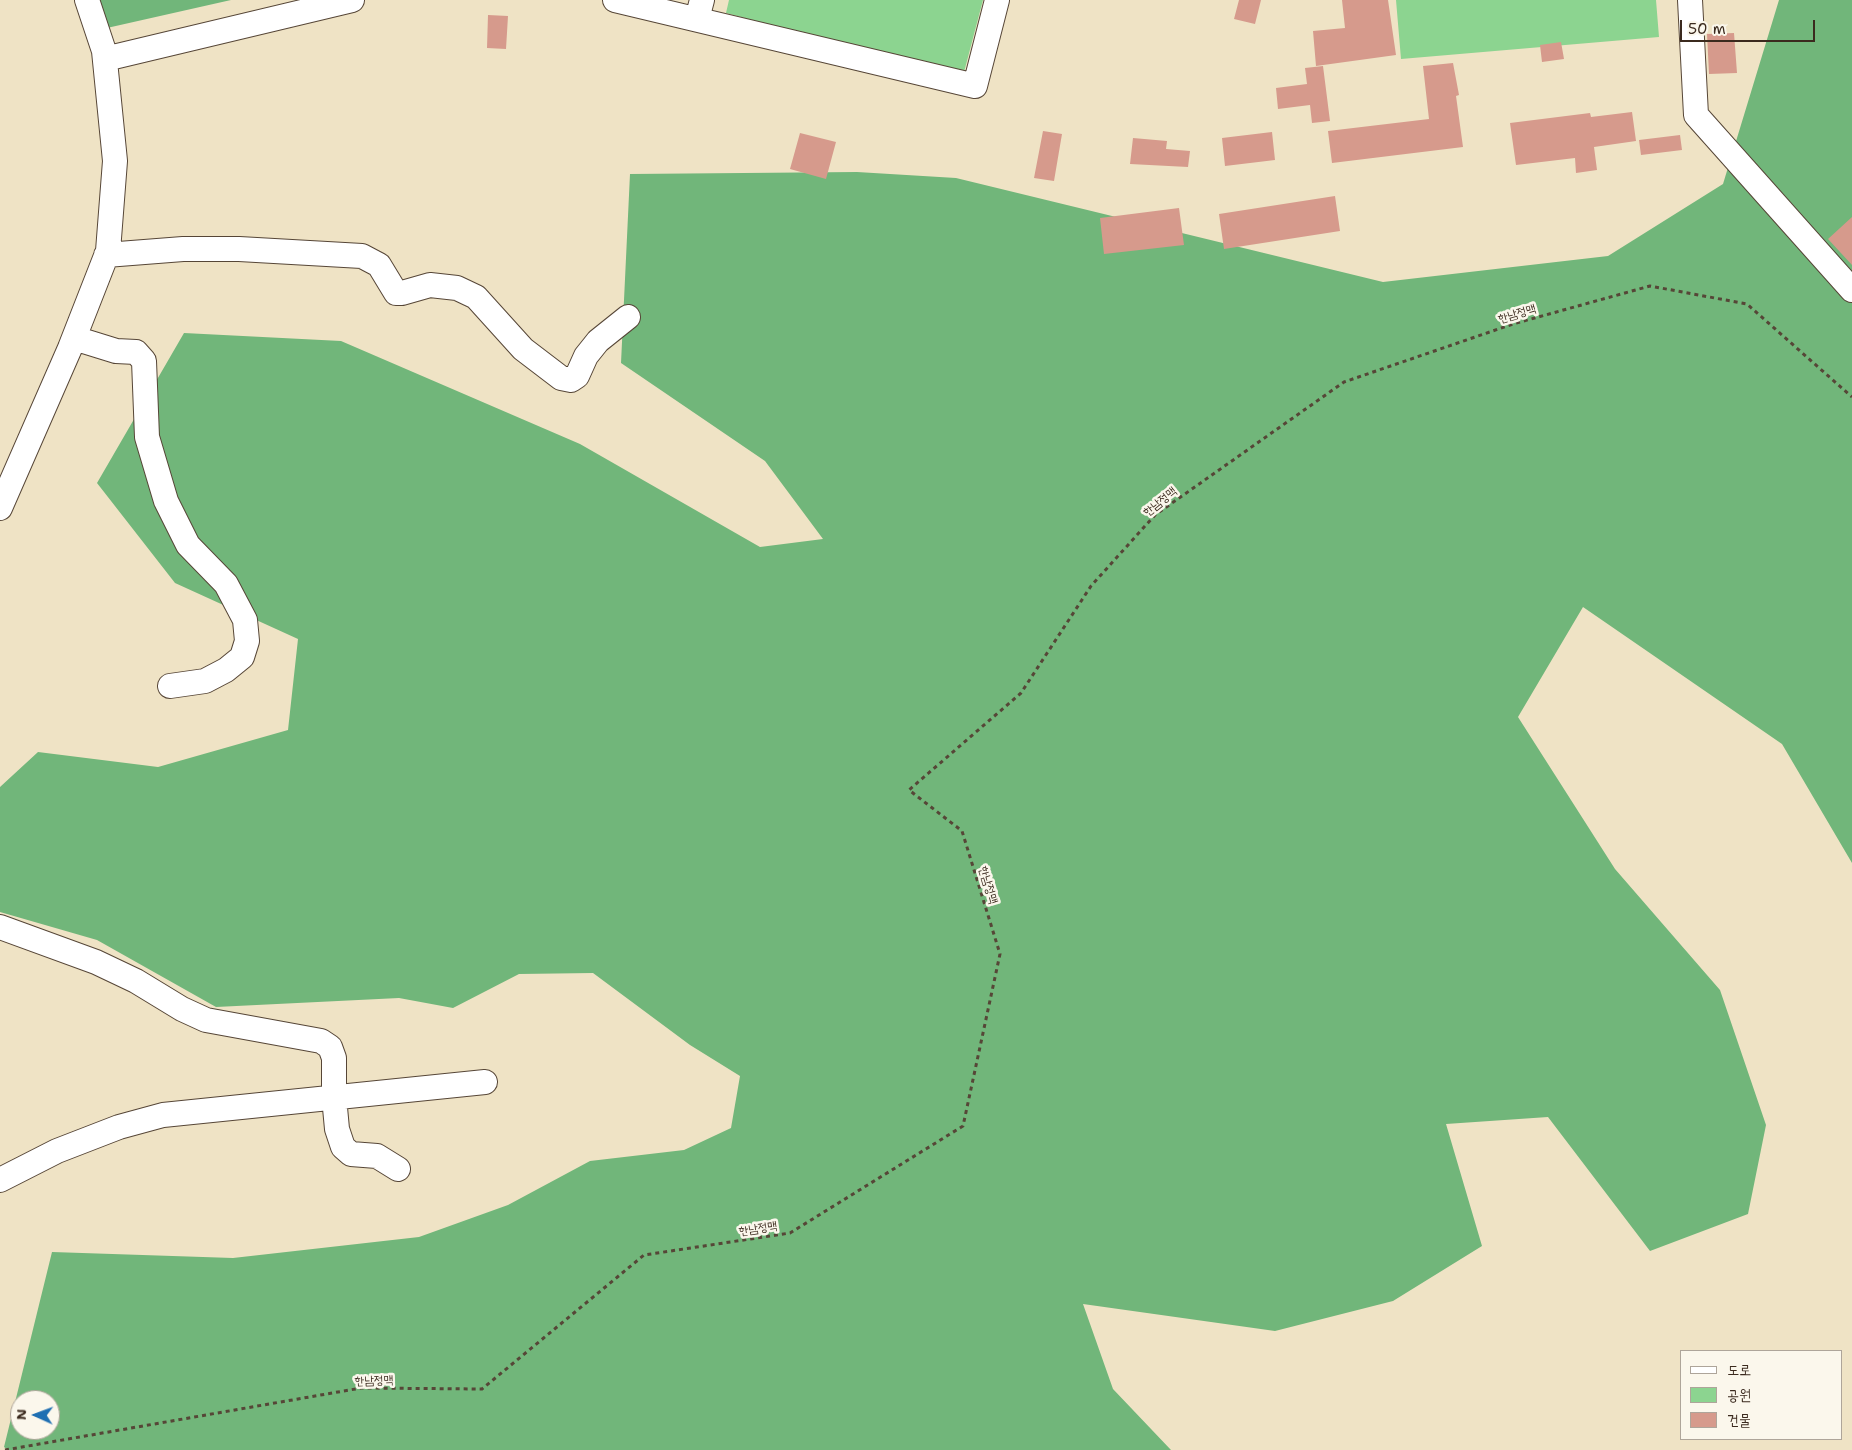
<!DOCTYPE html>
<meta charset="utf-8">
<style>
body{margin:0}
#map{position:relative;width:1852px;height:1450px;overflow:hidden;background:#efe3c5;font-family:"Shantell Sans","Poor Story",sans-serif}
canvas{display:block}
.legend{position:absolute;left:1680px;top:1350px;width:162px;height:90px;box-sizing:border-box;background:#fbf7ec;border:1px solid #aea59a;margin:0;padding:6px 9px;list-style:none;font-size:15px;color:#3b2a1e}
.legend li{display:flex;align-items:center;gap:10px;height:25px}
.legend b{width:25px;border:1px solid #aea59a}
.north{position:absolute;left:10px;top:1390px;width:50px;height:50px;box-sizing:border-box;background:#fbf7ec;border:1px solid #aea59a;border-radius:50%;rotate:272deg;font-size:14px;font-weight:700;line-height:20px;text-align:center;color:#3b2a1e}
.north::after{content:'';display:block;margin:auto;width:18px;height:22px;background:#1f6fb2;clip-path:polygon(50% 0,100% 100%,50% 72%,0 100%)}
.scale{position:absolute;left:1680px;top:20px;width:135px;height:22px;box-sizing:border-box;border:2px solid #3b2a1e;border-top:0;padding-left:6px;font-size:15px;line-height:18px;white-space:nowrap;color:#3b2a1e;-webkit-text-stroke:4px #fbf7ec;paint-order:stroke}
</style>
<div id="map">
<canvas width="1852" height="1450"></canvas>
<ul class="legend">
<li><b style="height:6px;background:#fff"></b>도로</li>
<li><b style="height:14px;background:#8cd490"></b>공원</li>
<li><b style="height:14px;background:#d69a8c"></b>건물</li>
</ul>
<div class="north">N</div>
<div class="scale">50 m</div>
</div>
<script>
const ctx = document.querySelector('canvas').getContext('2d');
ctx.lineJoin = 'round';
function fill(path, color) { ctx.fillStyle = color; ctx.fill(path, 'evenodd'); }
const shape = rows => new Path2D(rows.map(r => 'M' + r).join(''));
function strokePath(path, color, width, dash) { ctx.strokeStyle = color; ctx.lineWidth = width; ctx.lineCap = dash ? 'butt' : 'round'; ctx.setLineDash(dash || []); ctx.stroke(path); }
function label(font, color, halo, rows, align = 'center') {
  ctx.font = font + ' "Shantell Sans","Poor Story",sans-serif'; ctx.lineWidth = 5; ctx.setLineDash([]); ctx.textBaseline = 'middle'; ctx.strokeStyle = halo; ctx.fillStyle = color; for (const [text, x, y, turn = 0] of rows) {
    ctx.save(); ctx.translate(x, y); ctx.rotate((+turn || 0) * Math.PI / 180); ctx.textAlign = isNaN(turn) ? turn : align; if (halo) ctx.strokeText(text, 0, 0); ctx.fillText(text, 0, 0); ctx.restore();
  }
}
fill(shape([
 [729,0,983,0,963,76,726,13],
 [1396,0,1656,0,1659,37,1401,59]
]), '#8cd490');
fill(shape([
 [84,0,231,0,98,30],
 [1779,0,1852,0,1852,863,1782,744,1583,607,1518,717,1615,869,1720,990,1766,1125,1748,1214,1650,1251,1548,1117,1446,1124,1482,1246,1393,1301,1275,1331,1083,1304,1113,1389,1171,1450,8,1450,4,1447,52,1252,233,1258,419,1237,508,1205,590,1161,684,1150,731,1128,740,1076,690,1045,593,973,519,974,453,1008,399,998,216,1007,97,940,0,912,0,787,38,752,158,767,288,730,298,639,175,583,97,483,184,333,341,341,580,444,760,547,823,539,765,461,621,363,630,174,857,172,956,178,1383,282,1608,256,1723,184],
 [20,1400,50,1400,50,1430,20,1430]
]), '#71b67a');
fill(shape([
 [1239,0,1261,0,1255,24,1234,19],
 [1342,0,1388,0,1396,55,1316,66,1313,31,1345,28],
 [488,15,508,16,506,49,487,48],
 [1734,33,1737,73,1709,74,1707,34],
 [1561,42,1564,59,1542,62,1540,45],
 [1453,63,1459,95,1456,96,1463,147,1332,163,1328,131,1429,119,1423,66],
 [1323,66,1330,121,1312,123,1310,105,1278,109,1276,88,1307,84,1305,68],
 [1632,112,1636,141,1594,147,1597,170,1576,173,1575,158,1516,165,1510,123,1590,113,1591,117],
 [1043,131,1062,134,1054,181,1034,178],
 [1272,132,1275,160,1225,166,1222,138],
 [800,133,836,142,826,179,790,169],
 [1680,135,1682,150,1641,155,1639,140],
 [1133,138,1167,141,1166,149,1190,151,1188,167,1130,164],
 [1335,196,1340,231,1224,249,1219,214],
 [1179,208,1184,245,1104,254,1100,218],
 [1852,217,1852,265,1828,239]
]), '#d69a8c');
const minor = shape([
 [615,0,975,86,997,0],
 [1690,0,1696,115,1852,290],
 [697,19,702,0],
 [105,59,352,0],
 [106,255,183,249,239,249,362,256,379,265,396,293,402,293,430,285,457,288,476,297,523,349,561,378,571,380,577,376,586,356,598,341,628,317],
 [74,338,116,351,136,352,144,361,147,437,166,501,188,545,226,584,245,620,247,641,242,657,226,670,205,681,170,686],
 [0,508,70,348,108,251,115,161,104,51,87,0],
 [0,927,96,962,136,981,182,1009,206,1020,321,1041,330,1047,334,1058,334,1097,337,1129,343,1147,351,1154,377,1156,398,1169],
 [0,1180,57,1151,119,1127,163,1115,485,1082]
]);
strokePath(minor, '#564637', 26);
strokePath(shape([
 [5,1450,361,1388,482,1389,644,1255,790,1233,963,1126,1000,954,962,831,909,790,1021,693,1091,586,1155,515,1344,382,1513,324,1650,286,1747,304,1852,397]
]), '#564637', 3, [4, 4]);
strokePath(minor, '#fff', 24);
label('12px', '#3b2a1e', '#fbf7ec', [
 ["한남정맥",1517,314,-17],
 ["한남정맥",1160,502,-39],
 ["한남정맥",988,885,73],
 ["한남정맥",758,1229,-9],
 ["한남정맥",374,1381,-2]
]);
</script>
